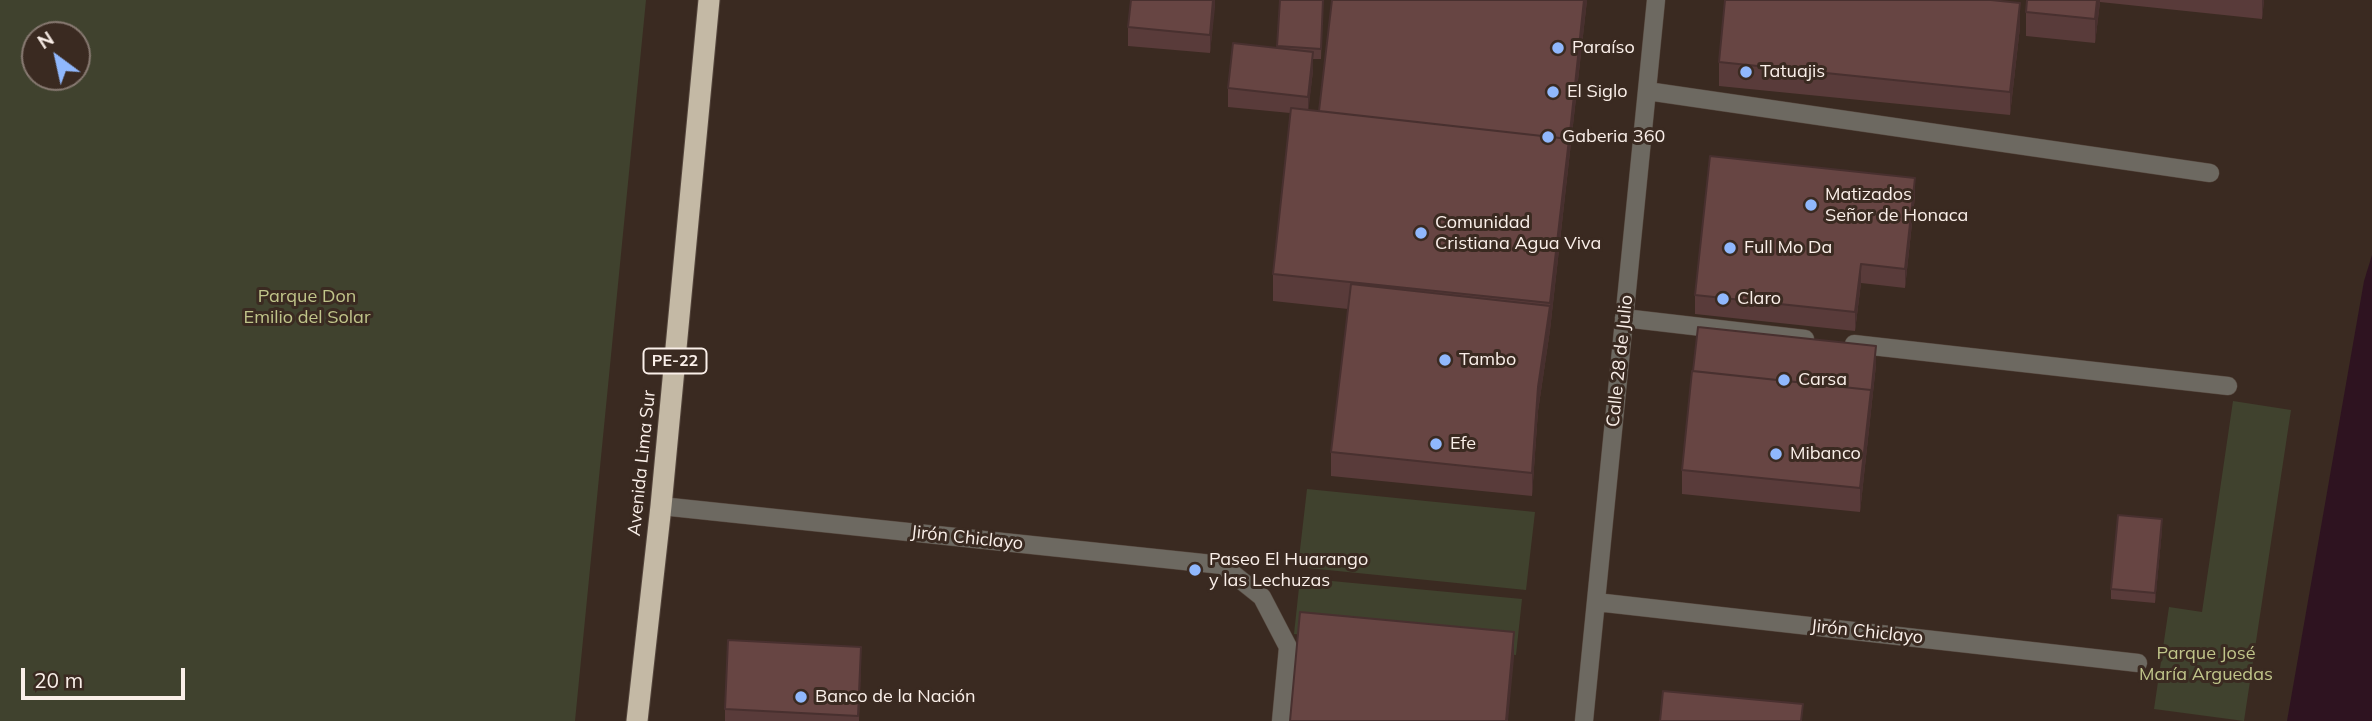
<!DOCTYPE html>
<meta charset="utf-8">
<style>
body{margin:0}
#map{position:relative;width:2372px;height:721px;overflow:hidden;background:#3a2a21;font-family:Mulish,sans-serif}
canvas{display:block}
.north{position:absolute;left:21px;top:21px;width:70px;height:70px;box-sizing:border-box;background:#3a2a21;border:2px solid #877971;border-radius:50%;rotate:327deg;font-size:19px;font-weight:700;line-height:28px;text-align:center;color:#faefe9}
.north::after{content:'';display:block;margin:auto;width:24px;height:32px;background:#90b8fd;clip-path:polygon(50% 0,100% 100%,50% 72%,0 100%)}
.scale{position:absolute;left:21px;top:668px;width:164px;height:32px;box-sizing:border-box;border:4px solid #faefe9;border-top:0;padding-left:9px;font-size:21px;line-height:24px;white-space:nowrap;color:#faefe9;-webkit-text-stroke:5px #3a2a21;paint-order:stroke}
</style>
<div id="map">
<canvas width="2372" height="721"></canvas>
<div class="north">N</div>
<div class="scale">20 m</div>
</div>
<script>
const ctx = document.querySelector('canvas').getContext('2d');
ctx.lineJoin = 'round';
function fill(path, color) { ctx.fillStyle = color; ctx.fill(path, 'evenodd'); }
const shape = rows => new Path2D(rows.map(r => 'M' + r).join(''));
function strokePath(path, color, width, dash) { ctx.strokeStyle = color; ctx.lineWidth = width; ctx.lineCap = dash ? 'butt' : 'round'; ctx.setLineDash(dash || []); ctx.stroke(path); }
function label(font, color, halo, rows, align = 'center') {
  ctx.font = font + ' Mulish,sans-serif'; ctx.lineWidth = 6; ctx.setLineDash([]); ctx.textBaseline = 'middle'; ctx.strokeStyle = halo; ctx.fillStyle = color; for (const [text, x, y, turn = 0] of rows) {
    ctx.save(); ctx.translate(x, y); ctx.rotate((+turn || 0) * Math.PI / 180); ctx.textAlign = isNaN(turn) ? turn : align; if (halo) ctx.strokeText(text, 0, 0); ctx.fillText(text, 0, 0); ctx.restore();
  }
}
fill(shape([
 [0,0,646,0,575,721,0,721],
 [35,35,77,35,77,77,35,77],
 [2233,401,2291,410,2244,721,2154,709,2169,607,2202,612],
 [1307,489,1535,512,1526,590,1298,567],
 [1300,578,1522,599,1516,655,1294,634]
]), '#40422e');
fill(shape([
 [2372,255,2372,721,2287,721,2364,281]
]), '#2e1320');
const minor = shape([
 [1647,91,2210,173],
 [1624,318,1805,339],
 [1854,344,2228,386],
 [661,506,1222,565,1262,597,1288,647,1281,721],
 [1596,602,2138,663],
 [1584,721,1656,0]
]);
const highway = shape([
 [637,721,661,506,709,0]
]);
strokePath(minor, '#55463d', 19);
strokePath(highway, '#55463d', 23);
strokePath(minor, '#6d6961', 18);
strokePath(highway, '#c4b9a5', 21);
fill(shape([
 [1215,0,1210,53,1128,46,1128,27],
 [1280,0,1323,0,1321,59,1313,59,1313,71,1308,110,1319,111,1587,0,1550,330,1538,411,1532,496,1331,476,1331,452,1348,309,1273,301,1273,274,1290,113,1228,107,1228,88,1277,48],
 [2027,0,2264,0,2262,19,2100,2,2095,43,2026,36,2026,12],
 [2020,27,2010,115,1719,86,1719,62],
 [1915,196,1905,288,1861,283,1855,331,1695,314,1695,295],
 [1876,365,1860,512,1682,494,1682,470],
 [2162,530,2155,603,2111,599,2111,589],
 [861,665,859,721,725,721,725,709]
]), '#593b3a');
fill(shape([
 [1213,0,1215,0,1215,8,1210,53,1210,35],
 [1584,0,1587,0,1550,330,1538,411,1532,496,1532,473,1538,387,1550,306],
 [2097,0,2100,0,2100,2,2095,43,2095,19],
 [2262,0,2264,0,2262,19],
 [2020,3,2020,27,2010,115,2010,92],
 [1313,52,1313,71,1308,115,1308,97],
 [1915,178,1915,196,1905,288,1905,269],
 [1861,264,1861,283,1855,331,1855,312],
 [1876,346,1876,365,1860,512,1860,488],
 [2162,519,2162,530,2155,603,2155,593],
 [1514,632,1514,658,1508,721,1506,721],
 [861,647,861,665,858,721]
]), '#48302f');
const building = shape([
 [1131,0,1213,0,1210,35,1128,27,1131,0],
 [1280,0,1323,0,1321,49,1277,46,1280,0],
 [1332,0,1584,0,1569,142,1569,139,1319,111,1332,0],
 [1725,0,1991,0,2020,3,2010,92,1719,62,1725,0],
 [2027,0,2097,0,2095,19,2026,12,2027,0],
 [1233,43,1313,52,1308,97,1228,88,1233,43],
 [1291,108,1569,139,1550,303,1273,274,1291,108],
 [1710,156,1915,178,1905,269,1861,264,1855,312,1695,295,1710,156],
 [1351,284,1550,306,1538,387,1532,473,1331,452,1351,284],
 [1698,327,1876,346,1871,395,1871,390,1693,371,1698,327],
 [1692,371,1871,390,1860,488,1682,470,1692,371],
 [2118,515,2162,519,2155,593,2111,589,2118,515],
 [1300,612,1514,632,1506,721,1290,721,1300,612],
 [728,640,861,647,858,716,725,709,728,640],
 [1663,691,1803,704,1801,721,1660,721,1663,691]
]);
fill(building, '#674543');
strokePath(building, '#48302f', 2);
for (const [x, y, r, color] of [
 [1558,48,7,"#90b8fd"],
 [1746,72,7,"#90b8fd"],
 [1553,92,7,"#90b8fd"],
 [1548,137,7,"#90b8fd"],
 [1811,205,7,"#90b8fd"],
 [1421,233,7,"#90b8fd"],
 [1730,248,7,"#90b8fd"],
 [1723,299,7,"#90b8fd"],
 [1445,360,7,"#90b8fd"],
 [1784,380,7,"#90b8fd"],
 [1436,444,7,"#90b8fd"],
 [1776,454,7,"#90b8fd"],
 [1195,570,7,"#90b8fd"],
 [801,697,7,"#90b8fd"]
]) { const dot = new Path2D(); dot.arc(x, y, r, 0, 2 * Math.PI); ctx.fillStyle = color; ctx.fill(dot); strokePath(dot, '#3a2a21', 2.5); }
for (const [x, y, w] of [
 [675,361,63]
]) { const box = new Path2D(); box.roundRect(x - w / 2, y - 12.5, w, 25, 5); ctx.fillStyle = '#3a2a21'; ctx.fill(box); strokePath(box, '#faefe9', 2); }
label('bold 16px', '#faefe9', null, [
 ["PE-22",675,361]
]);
label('18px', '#faefe9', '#3a2a21', [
 ["Paraíso",1572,48],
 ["Tatuajis",1760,72],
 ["El Siglo",1567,92],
 ["Gaberia 360",1562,137],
 ["Matizados",1825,195],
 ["Señor de Honaca",1825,216],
 ["Comunidad",1435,223],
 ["Cristiana Agua Viva",1435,244],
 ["Full Mo Da",1744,248],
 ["Claro",1737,299],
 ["Tambo",1459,360],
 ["Carsa",1798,380],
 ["Efe",1450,444],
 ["Mibanco",1790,454],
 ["Paseo El Huarango",1209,560],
 ["y las Lechuzas",1209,581],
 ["Banco de la Nación",815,697]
], 'left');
label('18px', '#c0c58a', '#3a2a21', [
 ["Parque Don",307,297],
 ["Emilio del Solar",307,318],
 ["Parque José",2206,654],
 ["María Arguedas",2206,675]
]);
label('18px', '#faefe9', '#3a2a21', [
 ["Calle 28 de Julio",1620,361,-84],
 ["Avenida Lima Sur",642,463,-84],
 ["Jirón Chiclayo",967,538,6],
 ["Jirón Chiclayo",1867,632,6]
]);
</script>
